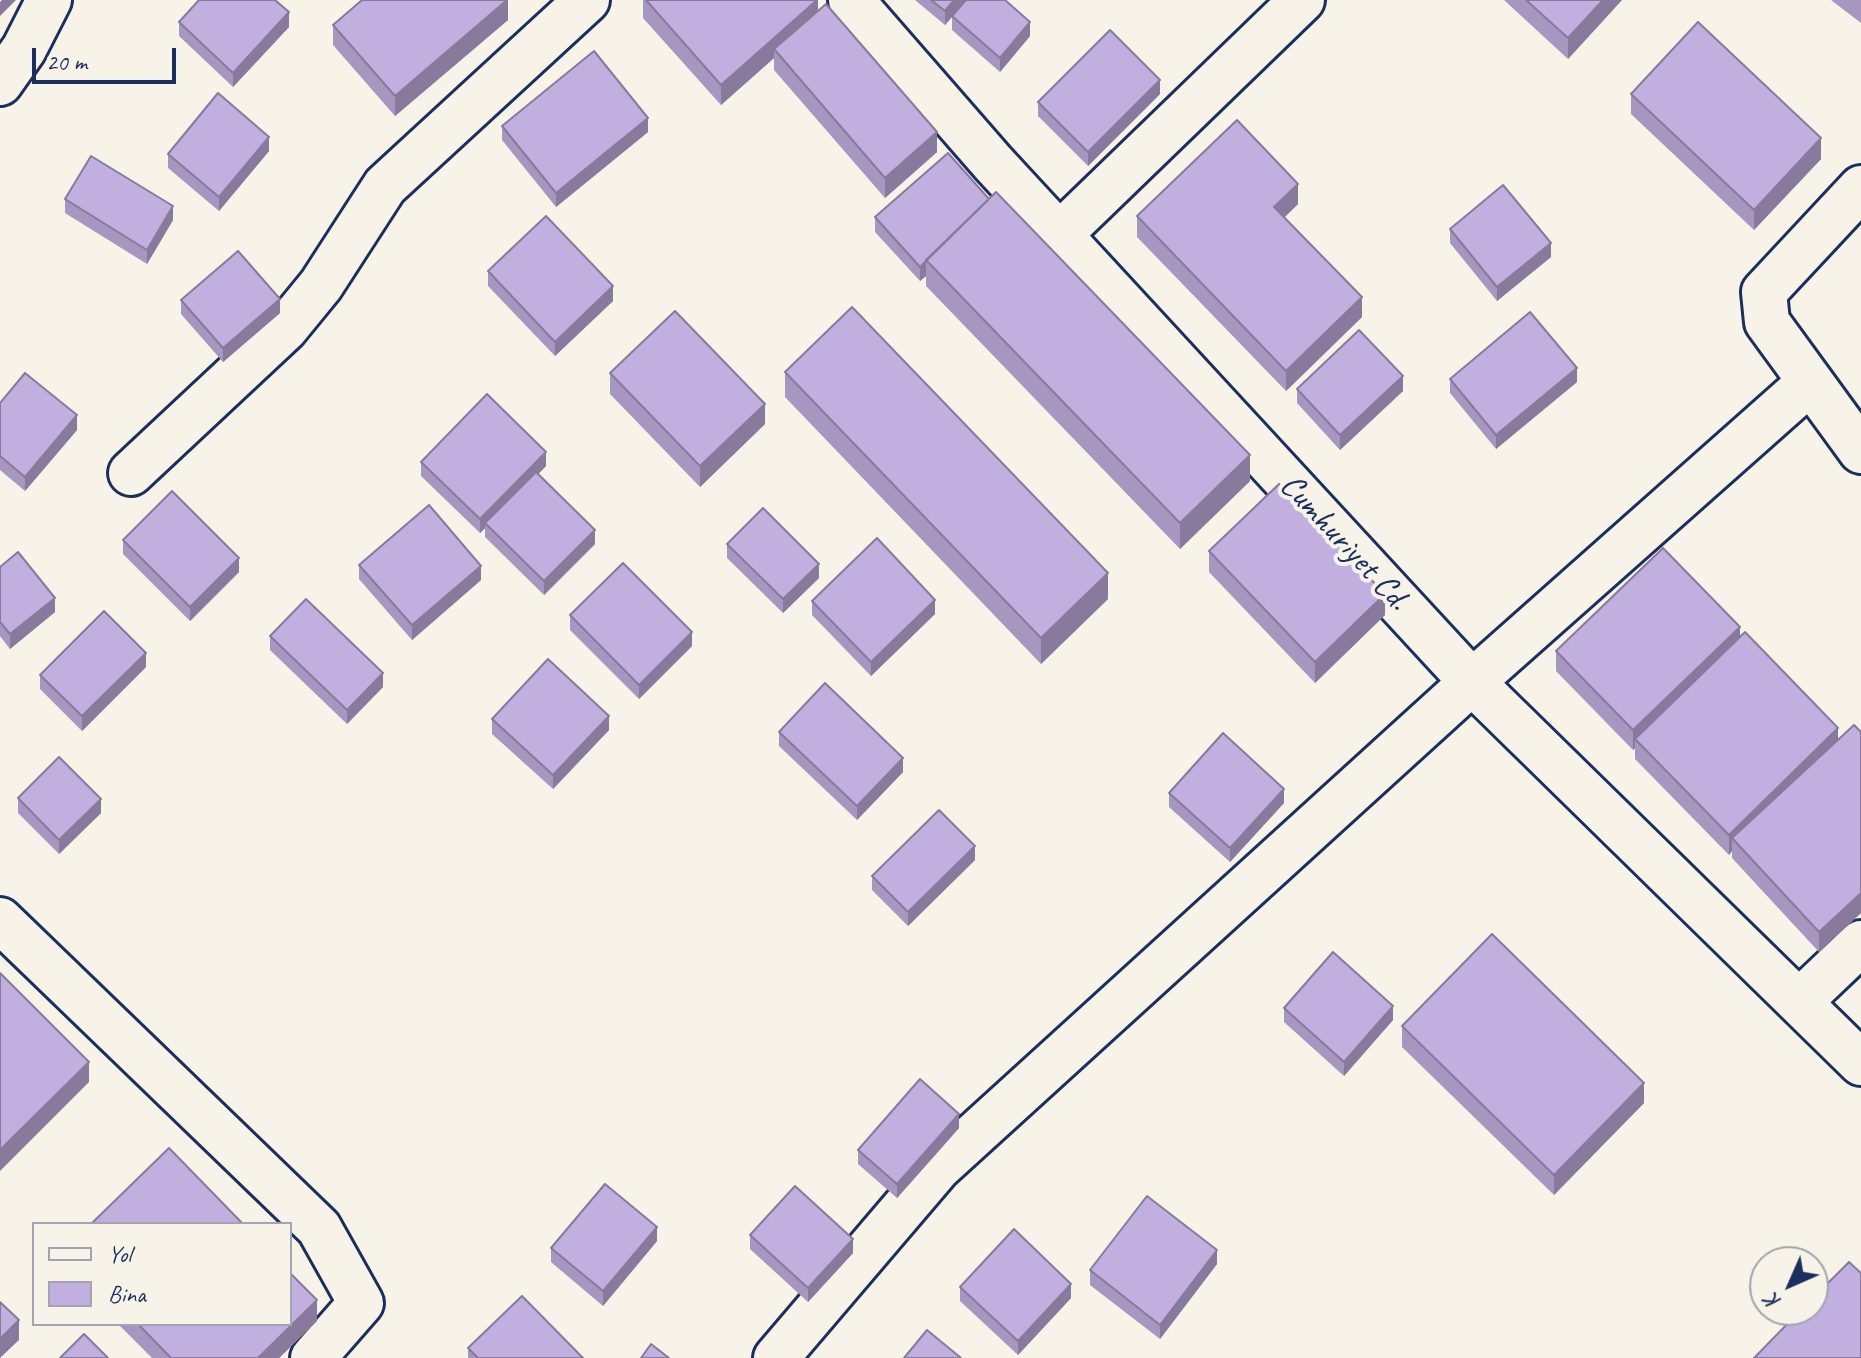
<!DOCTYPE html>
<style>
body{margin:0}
#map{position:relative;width:1861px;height:1358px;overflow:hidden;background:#f7f3e8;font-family:Caveat,sans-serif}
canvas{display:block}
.legend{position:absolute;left:32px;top:1222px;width:260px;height:104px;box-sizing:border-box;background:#f7f3e8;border:2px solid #9fa5b1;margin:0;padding:10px 14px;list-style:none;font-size:24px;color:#1b2f5e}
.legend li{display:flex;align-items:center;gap:16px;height:40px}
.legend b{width:40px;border:2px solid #9fa5b1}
.north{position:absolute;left:1749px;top:1246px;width:80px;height:80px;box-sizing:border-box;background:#f7f3e8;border:2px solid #9fa5b1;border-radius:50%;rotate:225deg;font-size:22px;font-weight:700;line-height:32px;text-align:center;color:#1b2f5e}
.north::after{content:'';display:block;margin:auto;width:28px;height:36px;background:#1b2f5e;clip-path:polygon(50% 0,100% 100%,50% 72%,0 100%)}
.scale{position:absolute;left:32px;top:48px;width:144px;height:36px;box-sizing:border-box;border:4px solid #1b2f5e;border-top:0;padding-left:10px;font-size:24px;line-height:28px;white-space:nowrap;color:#1b2f5e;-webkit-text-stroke:6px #f7f3e8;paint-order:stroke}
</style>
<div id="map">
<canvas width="1861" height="1358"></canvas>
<ul class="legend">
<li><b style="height:10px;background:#f7f3e8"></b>Yol</li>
<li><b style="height:22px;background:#c1afdf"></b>Bina</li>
</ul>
<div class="north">K</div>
<div class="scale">20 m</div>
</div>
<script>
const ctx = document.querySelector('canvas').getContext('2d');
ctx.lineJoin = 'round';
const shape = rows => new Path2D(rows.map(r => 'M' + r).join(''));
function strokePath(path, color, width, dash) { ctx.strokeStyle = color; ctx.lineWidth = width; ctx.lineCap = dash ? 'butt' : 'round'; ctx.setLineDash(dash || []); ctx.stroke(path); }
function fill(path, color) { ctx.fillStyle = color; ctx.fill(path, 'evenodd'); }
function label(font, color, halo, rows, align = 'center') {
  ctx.font = font + ' Caveat,sans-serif'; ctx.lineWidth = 8; ctx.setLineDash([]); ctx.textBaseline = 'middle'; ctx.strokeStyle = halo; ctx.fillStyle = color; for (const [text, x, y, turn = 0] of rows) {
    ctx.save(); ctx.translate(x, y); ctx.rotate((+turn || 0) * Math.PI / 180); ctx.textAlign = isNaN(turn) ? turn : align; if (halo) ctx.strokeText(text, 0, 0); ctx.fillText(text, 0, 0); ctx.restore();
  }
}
const minor = shape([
 [0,83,24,49,49,0],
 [1861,188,1764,292,1767,322,1861,451],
 [1059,235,1302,0],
 [131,473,285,329,321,285,385,186,587,0],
 [0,920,319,1228,361,1303,313,1358],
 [1800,1001,1861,943],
 [776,1358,938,1168,1472,682,1809,383]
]);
const major = shape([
 [851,0,993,163,1472,682,1861,1063]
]);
strokePath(minor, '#1b2f5e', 50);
strokePath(major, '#1b2f5e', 50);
strokePath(minor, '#f7f3e8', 44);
strokePath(major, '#f7f3e8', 44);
fill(shape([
 [643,0,818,0,818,11,937,152,885,198,774,70,774,58,721,105,643,18],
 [915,0,966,0,1030,36,1000,72,952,30,952,17,945,25],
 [1504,0,1622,0,1568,59],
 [1831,0,1861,0,1861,23],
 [508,20,395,116,333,45,333,25],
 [179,22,289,27,233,87,179,36],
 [1160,94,1088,166,1038,116,1038,102],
 [1631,94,1821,159,1754,230,1631,114],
 [502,126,648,132,556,207,502,140],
 [269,151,219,211,168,168,168,154],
 [65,199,173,220,147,264,65,213],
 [989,199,1250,481,1180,549,926,286,926,276,920,281,875,232,875,217],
 [1298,204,1285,217,1362,317,1286,391,1137,237,1137,216],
 [1450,229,1551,257,1497,301,1450,243],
 [488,271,613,301,555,356,488,286],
 [181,300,280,313,223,362,181,314],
 [785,372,1108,599,1041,664,785,397],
 [610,373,765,424,700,487,610,394],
 [1450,379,1577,382,1496,449,1450,393],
 [1297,389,1403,391,1340,450,1297,403],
 [0,403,77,430,25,491,0,470],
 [421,462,546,466,538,474,595,544,544,595,485,537,485,528,480,533,421,476],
 [123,540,239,572,190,621,123,554],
 [727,544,819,578,783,613,727,558],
 [1209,551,1385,615,1315,683,1209,572],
 [359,565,481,580,412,640,359,579],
 [0,567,55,612,10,649,0,636],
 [812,601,935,614,871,676,812,615],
 [570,615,692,646,639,699,570,630],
 [270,636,383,687,347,724,270,650],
 [1740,638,1838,740,1861,732,1861,913,1819,952,1732,858,1732,851,1729,855,1635,759,1635,748,1633,750,1556,671,1556,651],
 [146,667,82,731,40,689,40,675],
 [492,719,609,730,553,789,492,734],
 [779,732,903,772,857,820,779,746],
 [1169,793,1284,803,1230,862,1169,807],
 [18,798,101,813,59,854,18,813],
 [975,860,908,926,872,890,872,876],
 [1284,1008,1393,1020,1344,1076,1284,1022],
 [1402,1026,1644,1103,1554,1195,1402,1047],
 [959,1128,897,1198,858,1164,858,1150],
 [750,1235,853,1253,808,1302,750,1249],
 [657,1241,603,1306,551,1262,551,1248],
 [1217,1264,1160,1339,1090,1285,1090,1270],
 [960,1287,1071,1298,1018,1355,960,1301],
 [317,1321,279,1358,152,1358,118,1324,290,1324],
 [468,1348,583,1358,468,1358]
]), '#a696c0');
fill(shape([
 [2,0,16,0,0,16,0,2],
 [508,0,508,20,395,116,395,96],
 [817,0,818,0,818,19,774,49,774,58,721,105,721,85],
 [954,0,966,0,945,25,945,11],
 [1603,0,1622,0,1568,59,1568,38],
 [289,12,289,27,233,87,233,73],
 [1030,22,1030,36,1000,72,1000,58],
 [1160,80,1160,94,1088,166,1088,152],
 [648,118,648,132,556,207,556,193],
 [937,132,937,152,885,198,885,178],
 [269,137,269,151,219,211,219,197],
 [1821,138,1821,159,1754,230,1754,210],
 [1298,184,1298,204,1274,227,1274,207],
 [173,206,173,220,147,264,147,250],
 [1551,243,1551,257,1497,301,1497,287],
 [926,262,926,276,920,281,920,267],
 [613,286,613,301,555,356,555,342],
 [1362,297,1362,317,1286,391,1286,371],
 [280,299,280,313,223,362,223,348],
 [1577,368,1577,382,1496,449,1496,435],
 [1403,376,1403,391,1340,450,1340,435],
 [765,404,765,424,700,487,700,466],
 [77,415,77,430,25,491,25,477],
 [546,452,546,466,488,526,485,523,485,528,480,533,480,519],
 [1250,455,1250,481,1180,549,1180,523],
 [595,530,595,544,544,595,544,581],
 [239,558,239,572,190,621,190,607],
 [819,564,819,578,783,613,783,599],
 [481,566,481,580,412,640,412,625],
 [1108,573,1108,599,1041,664,1041,638],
 [1385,594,1385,615,1315,683,1315,662],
 [55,598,55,612,10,649,10,634],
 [935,600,935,614,871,676,871,662],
 [1740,627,1740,647,1635,739,1635,748,1633,750,1633,730],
 [692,632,692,646,639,699,639,685],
 [146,653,146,667,82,731,82,716],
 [383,673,383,687,347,724,347,710],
 [609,716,609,730,553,789,553,775],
 [1838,728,1838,749,1732,838,1732,851,1729,855,1729,835],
 [903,758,903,772,857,820,857,806],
 [1284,789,1284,803,1230,862,1230,848],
 [101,799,101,813,59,854,59,840],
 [975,846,975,860,908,926,908,912],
 [1861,893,1861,913,1819,952,1819,932],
 [1393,1006,1393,1020,1344,1076,1344,1062],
 [89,1062,89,1082,0,1171,0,1150],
 [1644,1083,1644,1103,1554,1195,1554,1175],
 [959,1114,959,1128,897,1198,897,1184],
 [657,1227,657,1241,603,1306,603,1291],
 [853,1239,853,1253,808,1302,808,1288],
 [1217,1250,1217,1264,1160,1339,1160,1325],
 [1071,1284,1071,1298,1018,1355,1018,1341],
 [317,1300,317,1321,279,1358,258,1358],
 [19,1320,19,1340,0,1358,0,1339]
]), '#877a9c');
const building = shape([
 [199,0,275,0,289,12,233,73,179,22,199,0],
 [362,0,507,0,395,96,333,25,362,0],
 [646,0,817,0,721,85,646,0],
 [931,0,954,0,945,11,931,0],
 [966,0,1005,0,1030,22,1000,58,952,16,966,0],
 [1526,0,1603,0,1568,38,1526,0],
 [826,4,937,132,885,178,774,49,826,4],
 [1698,22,1821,138,1754,210,1631,94,1698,22],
 [1110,30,1160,80,1088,152,1038,102,1110,30],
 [594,51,648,118,556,193,502,126,594,51],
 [218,93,269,137,219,197,168,154,218,93],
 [1237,120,1298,184,1274,207,1362,297,1286,371,1137,216,1237,120],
 [948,153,989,199,920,267,875,217,948,153],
 [91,156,173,206,147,250,65,199,91,156],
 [1503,185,1551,243,1497,287,1450,229,1503,185],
 [996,192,1250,455,1180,523,926,260,996,192],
 [546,216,613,286,555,342,488,271,546,216],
 [238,251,280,299,223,348,181,300,238,251],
 [852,307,1108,573,1041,638,785,372,852,307],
 [675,311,765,404,700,466,610,373,675,311],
 [1530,312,1577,368,1496,435,1450,379,1530,312],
 [1359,330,1403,376,1340,435,1297,389,1359,330],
 [25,373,77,415,25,477,0,456,0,403,25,373],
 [487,394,546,452,480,519,421,462,487,394],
 [536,472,595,530,544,581,485,523,536,472],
 [1279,484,1385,594,1315,662,1209,551,1279,484],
 [172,491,239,558,190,607,123,540,172,491],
 [429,505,481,566,412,625,359,565,429,505],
 [763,508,819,564,783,599,727,544,763,508],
 [877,538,935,600,871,662,812,601,877,538],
 [1663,548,1740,627,1633,730,1556,651,1663,548],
 [18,552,55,598,10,634,0,622,0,567,18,552],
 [623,563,692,632,639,685,570,615,623,563],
 [306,599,383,673,347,710,270,636,306,599],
 [104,611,146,653,82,716,40,675,104,611],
 [1745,632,1838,728,1729,835,1635,739,1745,632],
 [548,659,609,716,553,775,492,719,548,659],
 [825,683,903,758,857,806,779,732,825,683],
 [1854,725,1861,732,1861,893,1819,932,1732,838,1854,725],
 [1223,733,1284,789,1230,848,1169,793,1223,733],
 [59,757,101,799,59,840,18,798,59,757],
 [939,810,975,846,908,912,872,876,939,810],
 [1492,934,1644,1083,1554,1175,1402,1026,1492,934],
 [1333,952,1393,1006,1344,1062,1284,1008,1333,952],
 [0,973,89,1062,0,1150,0,973],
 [920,1079,959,1114,897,1184,858,1150,920,1079],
 [169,1148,243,1224,91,1224,169,1148],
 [605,1184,657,1227,603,1291,551,1248,605,1184],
 [795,1186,853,1239,808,1288,750,1235,795,1186],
 [1147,1196,1217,1250,1160,1325,1090,1270,1147,1196],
 [1014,1229,1071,1284,1018,1341,960,1287,1014,1229],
 [1849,1262,1861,1273,1861,1358,1754,1358,1801,1310,1813,1310,1813,1298,1849,1262],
 [290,1273,317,1300,258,1358,171,1358,138,1324,290,1324,290,1273],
 [522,1296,583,1358,478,1358,468,1348,522,1296],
 [0,1302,19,1320,0,1339,0,1302],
 [927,1330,961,1358,904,1358,927,1330],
 [84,1334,108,1358,60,1358,84,1334],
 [651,1344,669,1358,641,1358,651,1344]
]);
fill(building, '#c1afdf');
strokePath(building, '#877a9c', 2);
label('34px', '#1b2f5e', '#f7f3e8', [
 ["Cumhuriyet Cd.",1344,543,47]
]);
</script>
